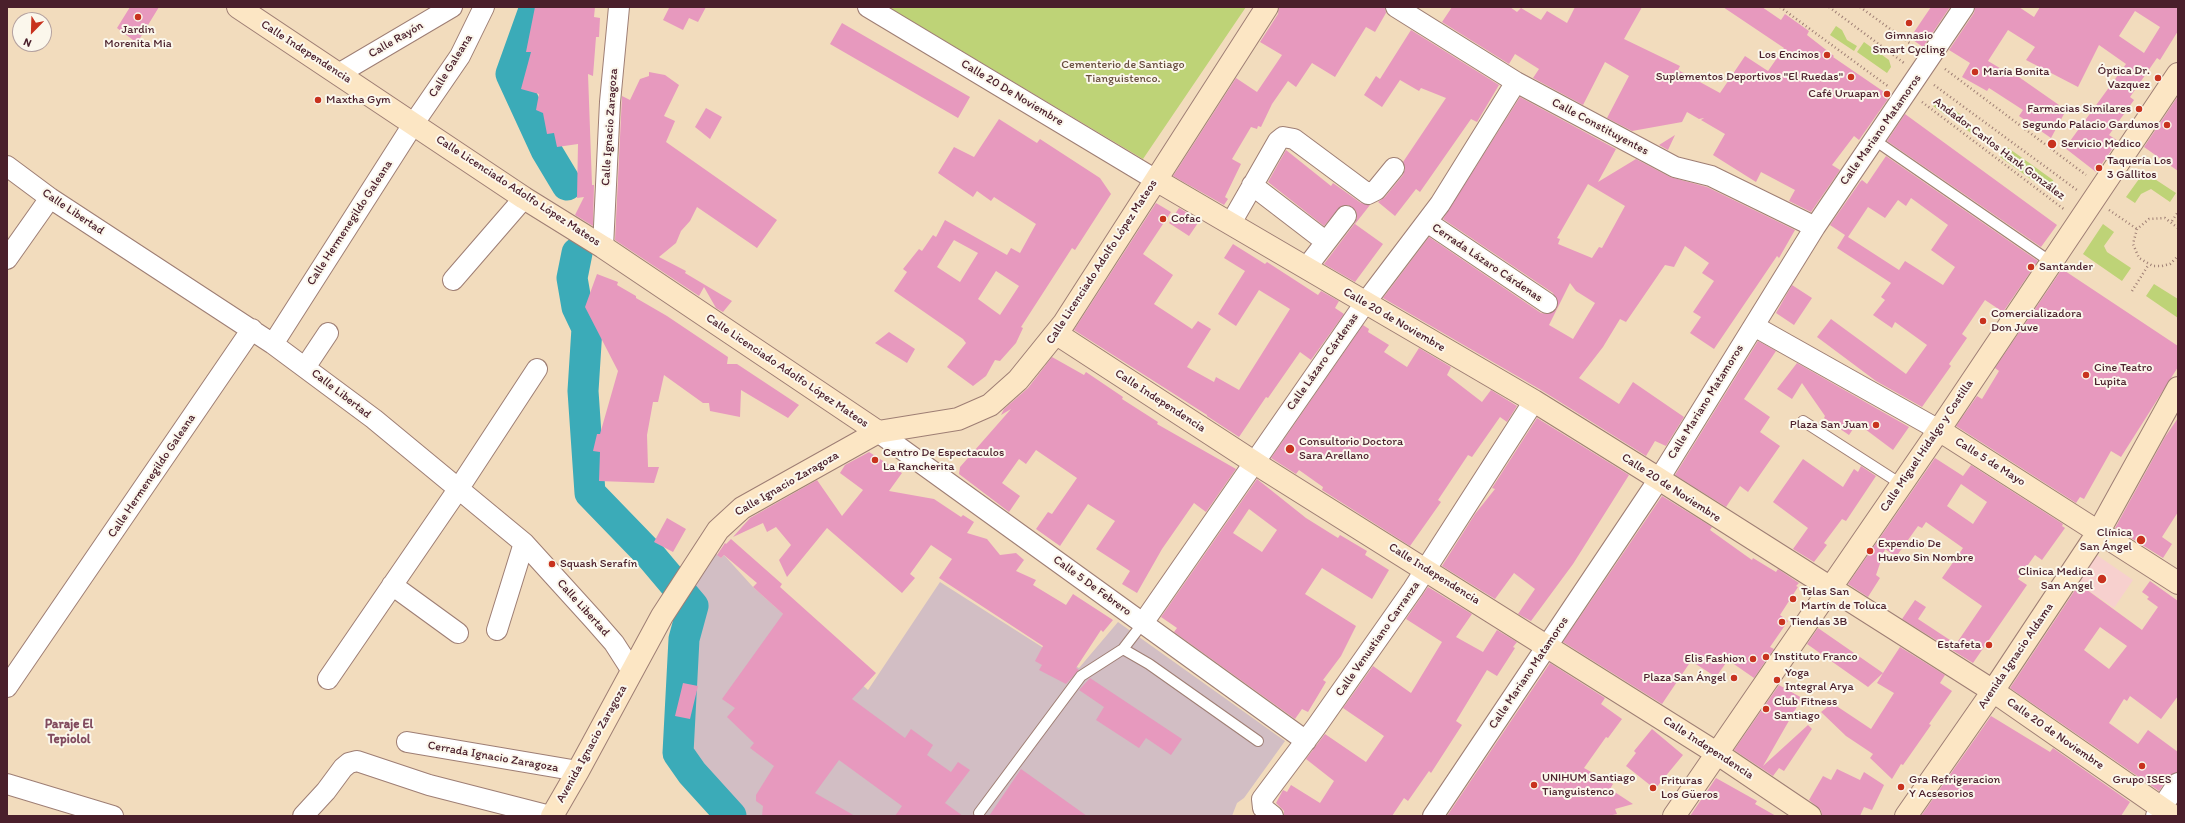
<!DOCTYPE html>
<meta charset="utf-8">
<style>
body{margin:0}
#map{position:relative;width:2185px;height:823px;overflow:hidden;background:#f2dcbd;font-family:Itim,sans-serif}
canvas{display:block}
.frame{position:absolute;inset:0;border:8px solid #4a1f2b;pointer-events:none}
.north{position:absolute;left:12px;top:12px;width:40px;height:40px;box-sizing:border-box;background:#fbf7ec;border:1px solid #b4a19f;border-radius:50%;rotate:203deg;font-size:11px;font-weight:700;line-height:16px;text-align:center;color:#4a1f2b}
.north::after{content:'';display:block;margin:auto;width:14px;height:18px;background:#c8321e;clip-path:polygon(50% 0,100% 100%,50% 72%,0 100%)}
</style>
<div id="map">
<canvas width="2185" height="823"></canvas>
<div class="frame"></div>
<div class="north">N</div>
</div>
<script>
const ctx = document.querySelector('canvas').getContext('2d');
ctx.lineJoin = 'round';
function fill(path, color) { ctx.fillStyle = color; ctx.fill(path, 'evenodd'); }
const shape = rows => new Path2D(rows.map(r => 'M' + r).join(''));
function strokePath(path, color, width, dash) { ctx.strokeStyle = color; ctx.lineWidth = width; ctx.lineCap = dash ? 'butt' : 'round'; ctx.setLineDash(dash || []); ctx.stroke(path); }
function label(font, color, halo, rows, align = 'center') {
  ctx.font = font + ' Itim,sans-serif'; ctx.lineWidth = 4; ctx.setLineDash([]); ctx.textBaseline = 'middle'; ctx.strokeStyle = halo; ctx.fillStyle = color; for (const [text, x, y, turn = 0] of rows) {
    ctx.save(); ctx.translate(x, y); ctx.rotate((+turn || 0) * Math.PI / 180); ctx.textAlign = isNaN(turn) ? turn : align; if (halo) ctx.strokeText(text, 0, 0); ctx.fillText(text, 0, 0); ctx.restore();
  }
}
fill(shape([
 [2091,551,2133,580,2114,608,2071,578]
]), '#f7d0ce');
fill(shape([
 [713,551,721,558,724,555,753,587,868,690,940,582,1042,647,1079,668,1118,622,1285,741,1244,798,1237,803,1232,816,739,816,681,750,675,716,706,601,690,595]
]), '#d2bec4');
fill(shape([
 [888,7,1246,7,1143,159],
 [1836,26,1842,30,1847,40,1857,46,1854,51,1830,35],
 [1864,42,1889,60,1891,67,1887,73,1857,52],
 [1938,99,1963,116,1965,125,1990,143,1988,145,1933,106],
 [2007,147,2053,180,2057,198,2000,157],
 [2144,172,2176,193,2170,202,2151,189,2141,194,2135,203,2126,197],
 [2103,224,2114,232,2104,246,2107,252,2131,268,2122,281,2083,254],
 [2154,284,2178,299,2178,318,2146,296]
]), '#bed377');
strokePath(shape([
 [535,7,511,74,546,150,567,185],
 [577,253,572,278,577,307,587,328,583,391,590,493,650,555,693,606,684,639,678,753,692,773,731,816]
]), '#3babb8', 31);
fill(shape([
 [130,7,159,7,137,43,117,28],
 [535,7,595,7,594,17,600,18,599,37,596,37,593,76,588,74,592,185,594,185,593,226,575,215,584,197,577,198,578,144,557,147,554,133,547,134,543,113,536,110,539,94,521,89,531,52,526,52],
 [667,7,706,7,698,22,689,18,683,30,663,20,669,8],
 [1279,7,1385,7,1386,13,1375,32,1366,27,1335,77,1312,63,1296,87,1288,81,1272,104,1261,127,1258,126,1257,129,1251,127,1232,159,1241,164,1225,197,1228,199,1224,205,1173,176,1236,78,1257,92,1282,55,1260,42,1278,14],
 [1452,7,1510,7,1517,12,1521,8,1541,20,1547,11,1567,23,1575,7,1642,7,1624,39,1680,66,1678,70,1720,93,1745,56,1768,71,1784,48,1723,7,1762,7,1781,20,1785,14,1809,31,1807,35,1834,56,1833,57,1890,96,1859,140,1854,136,1832,165,1840,170,1811,212,1789,201,1795,190,1761,172,1756,182,1713,155,1725,134,1701,120,1704,118,1699,119,1687,112,1682,122,1632,131,1607,118,1629,76,1605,62,1583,105,1533,78,1539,69,1515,54,1509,64,1442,22],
 [1931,7,1950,7,1923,47,1910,38],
 [1975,7,2019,7,2034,17,2040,7,2178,7,2178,31,2160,60,2157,58,2130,97,2134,100,2109,135,2118,141,2096,172,2065,148,2126,64,2099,45,2078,87,2026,60,2035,47,2008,30,1988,61,2015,77,2016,75,2059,105,2056,109,2064,114,2051,138,2019,116,2023,110,1989,88,1987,91,1962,77,1970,63,1949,50,1974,13],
 [2135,11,2160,27,2144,53,2119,36],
 [842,23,970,97,958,118,830,44],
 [1411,30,1499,85,1477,122,1471,119,1420,192,1416,189,1395,216,1378,202,1385,197,1403,175,1405,169,1403,162,1446,98,1421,88,1419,91,1400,80,1382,107,1364,95,1376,76,1380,79],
 [649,72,665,75,679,85,664,116,675,121,666,142,777,220,757,248,697,207,690,221,681,231,676,243,659,257,686,271,685,273,732,301,723,312,716,308,704,287,699,296,615,240,622,96,630,100,640,79,649,76],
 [2178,96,2178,171,2144,147],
 [1520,97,1616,149,1598,182,1636,159,1670,177,1707,187,1795,230,1779,258,1777,256,1714,349,1690,333,1701,317,1693,312,1714,281,1702,273,1709,263,1685,246,1674,267,1665,265,1626,322,1620,319,1603,347,1579,378,1619,404,1633,382,1684,417,1666,446,1655,441,1646,456,1541,390,1383,298,1429,237,1541,313,1547,314,1556,310,1558,303,1553,293,1443,219],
 [1588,184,1625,206,1602,248,1599,247,1592,258,1558,244,1560,239,1557,238],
 [1570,283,1576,291,1595,303,1573,339,1549,325],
 [706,108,722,117,710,139,695,127],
 [1905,114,2057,225,2041,247,1887,141],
 [999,119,1037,143,1040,139,1100,178,1111,194,1075,250,1072,248,1021,327,1023,328,1016,343,1000,361,995,360,986,376,973,386,947,367,966,343,963,339,894,291,907,272,903,269,919,249,922,251,933,235,936,237,945,220,1007,255,1011,248,1020,253,1036,224,994,197,991,201,977,191,973,197,938,173,954,147,974,157],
 [954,240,978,253,960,282,937,267],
 [996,271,1019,286,1000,315,978,299],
 [1675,135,1668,150,1659,145],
 [1286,150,1331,186,1333,183,1361,203,1370,205,1355,224,1383,244,1355,282,1324,264,1355,223,1357,217,1356,211,1348,205,1341,206,1324,226,1268,182],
 [1886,156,2038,261,2003,312,1985,300,1962,334,1967,338,1949,364,1951,366,1922,407,1876,381,1817,337,1831,319,1906,374,1927,345,1895,322,1892,328,1873,315,1885,300,1881,297,1891,283,1837,248,1845,235,1830,225,1860,182,1862,180,1867,184],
 [1911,198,1948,225,1931,250,1955,267,1943,285,1905,261,1899,270,1848,237,1868,207,1885,218,1898,200,1906,206],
 [1156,203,1171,212,1143,254,1173,275,1154,304,1192,329,1198,321,1211,329,1187,367,1214,382,1216,377,1239,390,1290,309,1259,290,1236,326,1218,314,1245,271,1224,258,1233,244,1265,264,1267,262,1318,295,1321,291,1339,301,1335,308,1344,314,1311,360,1300,352,1268,398,1266,397,1239,437,1207,416,1207,415,1074,330],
 [1179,208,1200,220,1189,236,1169,223],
 [2062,269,2178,346,2178,367,2121,457,2111,451,2084,499,2080,497,2076,503,1956,426,1977,396,1982,399,1999,371,1995,368],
 [597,274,618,282,617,285,636,296,636,298,667,316,728,357,727,364,737,364,799,405,788,418,741,390,740,417,710,411,709,403,703,403,664,375,658,402,653,402,647,435,648,467,659,467,654,483,599,481,600,452,593,451,597,434,600,434,618,371,585,307],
 [1792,285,1812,298,1794,325,1776,313],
 [1363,325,1369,329,1368,332,1389,345,1384,352,1407,367,1419,348,1451,367,1447,375,1482,402,1491,390,1517,406,1507,422,1500,417,1472,457,1468,455,1438,500,1441,502,1410,546,1322,490,1323,487,1299,470,1296,474,1271,458],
 [889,332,915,349,907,363,875,343],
 [1758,341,1776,351,1744,399,1770,417,1760,432,1780,446,1748,492,1740,486,1726,507,1675,475],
 [1052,357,1084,375,1086,372,1123,397,1122,399,1158,422,1157,424,1236,469,1206,512,1194,503,1162,549,1137,593,1122,584,1130,571,1096,549,1115,521,1088,504,1060,546,1036,529,1048,512,1052,514,1077,478,1036,450,1026,464,1019,459,1002,483,1020,496,1009,512,959,474,960,467,1011,409,1001,415,1004,409,1028,388],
 [1797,363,1909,427,1893,450,1857,423,1849,435,1824,418,1825,416,1802,383,1792,399,1777,389],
 [1537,418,1629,475,1573,564,1531,621,1518,614,1535,589,1514,573,1495,599,1442,566,1475,514,1495,489,1492,488],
 [2178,418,2178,512,2162,537,2172,544,2163,558,2115,528,2165,437],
 [869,452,902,473,889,491,934,499,961,517,963,515,974,522,967,533,987,539,1000,555,1016,553,1024,560,1016,571,1036,580,1033,585,1066,605,1073,594,1113,620,1103,632,1101,630,1076,668,1079,670,1066,684,1039,670,1042,665,1035,661,1043,646,939,578,952,559,931,545,910,574,915,578,902,593,827,528,787,577,779,560,791,545,776,527,767,532,763,523,733,537,750,518,817,480,842,516,863,490,840,473,845,465],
 [1935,458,1963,476,1971,465,2063,524,2062,526,2065,528,2042,560,2035,555,2018,579,2027,585,1973,663,1902,619,1915,600,1926,607,1918,619,1956,644,1982,606,1942,578,1963,548,1926,522,1922,528,1918,526,1898,554,1892,554,1885,549,1876,575,1880,578,1868,597,1848,584],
 [1961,484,1987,502,1973,524,1947,506],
 [1803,459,1843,487,1854,469,1858,472,1861,466,1876,476,1846,521,1842,519,1824,543,1827,545,1814,562,1793,549,1808,528,1773,502],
 [1257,479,1306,518,1338,538,1340,535,1367,551,1365,555,1389,570,1372,599,1322,568,1305,594,1356,626,1341,656,1323,680,1326,682,1308,712,1302,709,1295,719,1174,632,1177,628,1161,617],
 [1249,509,1277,530,1262,552,1233,533],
 [1662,496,1712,527,1710,530,1752,560,1753,558,1776,572,1778,569,1799,583,1796,586,1798,587,1780,615,1788,621,1770,647,1774,649,1754,678,1728,660,1716,677,1691,661,1662,704,1563,642],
 [667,518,686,529,673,552,654,542],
 [731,539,782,584,780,587,876,673,852,699,905,738,911,729,933,745,927,755,951,772,958,762,970,770,945,803,963,816,895,816,902,806,839,760,815,793,855,816,762,816,763,806,756,801,756,795,774,766,750,748,754,743,727,717,735,708,722,699,783,614,753,587,757,583,724,555,721,558,717,555,725,543,726,544],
 [2150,581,2178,601,2178,696,2161,719,2130,696,2127,701,2124,699,2109,723,2138,744,2148,730,2178,752,2178,772,2169,776,2159,791,2010,688,2079,584,2142,630,2158,607,2147,599,2149,597,2142,592],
 [2100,627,2127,646,2109,669,2084,650],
 [1428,587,1472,614,1456,637,1483,652,1497,630,1517,642,1513,647,1515,648,1497,676,1487,670,1456,721,1462,725,1431,773,1429,771,1408,801,1404,798,1392,816,1284,816,1284,811,1276,803,1283,790,1287,792,1291,785,1320,803,1334,781,1306,759,1325,734,1366,762,1384,736,1343,708,1373,666,1411,693,1442,642,1406,619],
 [1818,628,1883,673,1900,647,1945,675,1940,683,1952,691,1929,724,1931,725,1903,765,1901,764,1892,779,1870,758,1873,754,1846,736,1821,712,1832,703,1871,729,1894,693,1877,683,1883,673,1868,687,1807,644],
 [1550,663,1605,698,1601,704,1622,719,1608,738,1606,737,1584,768,1613,784,1610,789,1633,804,1615,809,1617,814,1608,816,1447,816],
 [1090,678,1182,739,1171,755,1146,738,1139,748,1096,720,1104,707,1079,690],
 [683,683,698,686,690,719,675,716],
 [1779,685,1802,698,1763,766,1808,725,1812,729,1784,771,1779,768,1773,776,1734,750],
 [1991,716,2050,752,2053,748,2130,802,2121,816,1921,816],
 [1652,729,1683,755,1655,789,1626,766,1636,753,1634,751],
 [1021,769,1087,816,989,816],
 [1837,769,1860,780,1864,772,1884,785,1872,810,1864,807,1860,816,1822,816,1821,810,1809,800,1823,776,1831,780],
 [1716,778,1757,801,1755,804,1776,816,1690,816]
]), '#e799be');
const lane = shape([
 [1873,139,2051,262],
 [1803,421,1901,484],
 [1123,649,1149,664,1258,741],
 [979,813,1081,676,1123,649,1143,623]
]);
const street = shape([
 [868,7,1156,180],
 [1396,7,1516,82,1675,167,1711,176,1815,227],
 [340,73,452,7],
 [7,166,50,198,273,344,374,419,524,543,593,619,614,643,632,671],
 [1252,185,1325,241],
 [1427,222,1547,303],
 [1231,223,1278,141,1283,137,1294,139,1368,194,1376,190,1394,168],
 [603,247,610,102,619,7],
 [7,259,50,198],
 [1306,268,1346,216],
 [453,280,524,198],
 [1754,326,1939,430],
 [273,344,414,123,460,56,484,7],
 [306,366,328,333],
 [878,432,1306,741],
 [392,585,458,633],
 [1143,623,1365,303,1440,204,1516,82],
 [497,630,524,543],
 [328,679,459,488,537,369],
 [7,687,252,329],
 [407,742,578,771],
 [7,784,113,816],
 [303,816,326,791,343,768,349,763,357,761,429,785,550,816],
 [1273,816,1263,808,1262,799,1316,727,1413,589,1534,401],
 [1433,816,1659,479,1815,227,1964,7],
 [2156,816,2178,783]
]);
const secondary = shape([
 [238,7,524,198,603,247,878,432],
 [1156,180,1534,401,1659,479,1993,691,2173,816],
 [1057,334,1266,470,1718,754,1810,816],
 [1939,430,2178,583],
 [552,816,578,771,662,616,718,530,742,508,878,432,958,419,990,405,1018,380,1064,323,1267,7],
 [1674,816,1939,430,2178,74],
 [1906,816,1993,691,2099,531,2178,388]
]);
strokePath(lane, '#9e7e74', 12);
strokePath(street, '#9e7e74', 22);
strokePath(secondary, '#9e7e74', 24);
strokePath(shape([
 [1780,7,1889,87],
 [1829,7,1904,63],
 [1860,7,1915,47],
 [1945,69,2086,175],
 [1934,85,2077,190],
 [1922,102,2065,210],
 [2109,210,2137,229],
 [2172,221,2178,212],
 [2178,228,2165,218,2149,219,2137,229,2133,244,2139,258,2153,266,2162,266,2170,264,2178,256],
 [2132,291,2149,264]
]), '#9e7e74', 2.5, [1, 3]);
strokePath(lane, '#fff', 10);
strokePath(street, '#fff', 20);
strokePath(secondary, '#fce6c4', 22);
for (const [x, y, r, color] of [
 [138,17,4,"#c8321e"],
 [1909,23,4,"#c8321e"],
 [1827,55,4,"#c8321e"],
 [1975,72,4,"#c8321e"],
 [1851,77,4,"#c8321e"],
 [2158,78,4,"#c8321e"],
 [1887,94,4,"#c8321e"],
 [318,100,4,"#c8321e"],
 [2139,109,4,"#c8321e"],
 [2167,125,4,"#c8321e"],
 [2052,144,5,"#c8321e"],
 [2099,168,4,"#c8321e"],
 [1163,219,4,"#c8321e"],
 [2031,267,4,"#c8321e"],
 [1983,321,4,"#c8321e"],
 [2086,375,4,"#c8321e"],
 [1876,425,4,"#c8321e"],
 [1290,449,5,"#c8321e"],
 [875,460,4,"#c8321e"],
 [2141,540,5,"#c8321e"],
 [1870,551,4,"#c8321e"],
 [552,564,4,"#c8321e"],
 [2102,579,5,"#c8321e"],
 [1793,599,4,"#c8321e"],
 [1782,622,4,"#c8321e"],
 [1989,645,4,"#c8321e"],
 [1766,657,4,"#c8321e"],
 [1753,659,4,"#c8321e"],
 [1734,678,4,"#c8321e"],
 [1777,680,4,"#c8321e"],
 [1766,709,4,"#c8321e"],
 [2142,766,4,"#c8321e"],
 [1534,785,4,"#c8321e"],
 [1901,787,4,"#c8321e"],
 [1653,788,4,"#c8321e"]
]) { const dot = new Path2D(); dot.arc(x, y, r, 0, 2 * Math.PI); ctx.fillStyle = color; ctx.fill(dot); strokePath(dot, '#fbf7ec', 1.5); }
label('12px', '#4a1f2b', '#fbf7ec', [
 ["Jardin",138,30,"center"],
 ["Morenita Mia",138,44,"center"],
 ["Gimnasio",1909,36,"center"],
 ["Smart Cycling",1909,50,"center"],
 ["Los Encinos",1819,55,"right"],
 ["Óptica Dr.",2150,71,"right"],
 ["Vazquez",2150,85,"right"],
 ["María Bonita",1983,72],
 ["Suplementos Deportivos \"El Ruedas\"",1843,77,"right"],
 ["Café Uruapan",1879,94,"right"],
 ["Maxtha Gym",326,100],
 ["Farmacias Similares",2131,109,"right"],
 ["Segundo Palacio Gardunos",2159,125,"right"],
 ["Servicio Medico",2061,144],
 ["Taquería Los",2107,161],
 ["3 Gallitos",2107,175],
 ["Cofac",1171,219],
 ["Santander",2039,267],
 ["Comercializadora",1991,314],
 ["Don Juve",1991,328],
 ["Cine Teatro",2094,368],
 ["Lupita",2094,382],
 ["Plaza San Juan",1868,425,"right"],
 ["Consultorio Doctora",1299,442],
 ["Sara Arellano",1299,456],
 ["Centro De Espectaculos",883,453],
 ["La Rancherita",883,467],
 ["Clínica",2132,533,"right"],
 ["San Ángel",2132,547,"right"],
 ["Expendio De",1878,544],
 ["Huevo Sin Nombre",1878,558],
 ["Squash Serafín",560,564],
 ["Clinica Medica",2093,572,"right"],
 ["San Angel",2093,586,"right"],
 ["Telas San",1801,592],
 ["Martín de Toluca",1801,606],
 ["Tiendas 3B",1790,622],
 ["Estafeta",1981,645,"right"],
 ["Instituto Franco",1774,657],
 ["Elis Fashion",1745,659,"right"],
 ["Yoga",1785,673],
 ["Integral Arya",1785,687],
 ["Plaza San Ángel",1726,678,"right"],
 ["Club Fitness",1774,702],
 ["Santiago",1774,716],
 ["UNIHUM Santiago",1542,778],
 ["Tianguistenco",1542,792],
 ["Gra Refrigeracion",1909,780],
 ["Y Acsesorios",1909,794],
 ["Grupo ISES",2142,780,"center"],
 ["Frituras",1661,781],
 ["Los Güeros",1661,795]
], 'left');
label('12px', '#4a1f2b', '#fbf7ec', [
 ["Calle Rayón",396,40,-30],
 ["Calle Independencia",306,52,33],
 ["Calle Galeana",451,66,-58],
 ["Calle 20 De Noviembre",1012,93,31],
 ["Calle Ignacio Zaragoza",610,127,-86],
 ["Calle Constituyentes",1600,127,28],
 ["Calle Mariano Matamoros",1881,130,-55],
 ["Andador Carlos Hank González",1999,149,37],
 ["Calle Licenciado Adolfo López Mateos",518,191,33],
 ["Calle Libertad",73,212,34],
 ["Calle Hermenegildo Galeana",350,223,-57],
 ["Calle Licenciado Adolfo López Mateos",1102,262,-57],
 ["Cerrada Lázaro Cárdenas",1487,263,34],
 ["Calle 20 de Noviembre",1394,320,30],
 ["Calle Lázaro Cárdenas",1323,362,-55],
 ["Calle Licenciado Adolfo López Mateos",787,371,34],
 ["Calle Libertad",341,394,38],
 ["Calle Independencia",1160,401,33],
 ["Calle Mariano Matamoros",1706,402,-58],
 ["Calle Miguel Hidalgo y Costilla",1927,446,-56],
 ["Calle 5 de Mayo",1990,462,32],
 ["Calle Hermenegildo Galeana",152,476,-56],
 ["Calle Ignacio Zaragoza",787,484,-30],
 ["Calle 20 de Noviembre",1671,488,33],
 ["Calle Independencia",1434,574,32],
 ["Calle 5 De Febrero",1092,586,36],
 ["Calle Libertad",583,608,48],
 ["Calle Venustiano Carranza",1378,639,-55],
 ["Avenida Ignacio Aldama",2016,656,-56],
 ["Calle Mariano Matamoros",1529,673,-56],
 ["Calle 20 de Noviembre",2055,734,35],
 ["Avenida Ignacio Zaragoza",592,744,-61],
 ["Calle Independencia",1708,748,33],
 ["Cerrada Ignacio Zaragoza",493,757,10]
]);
label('12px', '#674c3e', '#fbf7ec', [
 ["Cementerio de Santiago",1123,65],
 ["Tianguistenco.",1123,79]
]);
label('bold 13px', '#814a5e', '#fbf7ec', [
 ["Paraje El",69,725],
 ["Tepiolol",69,740]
]);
</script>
